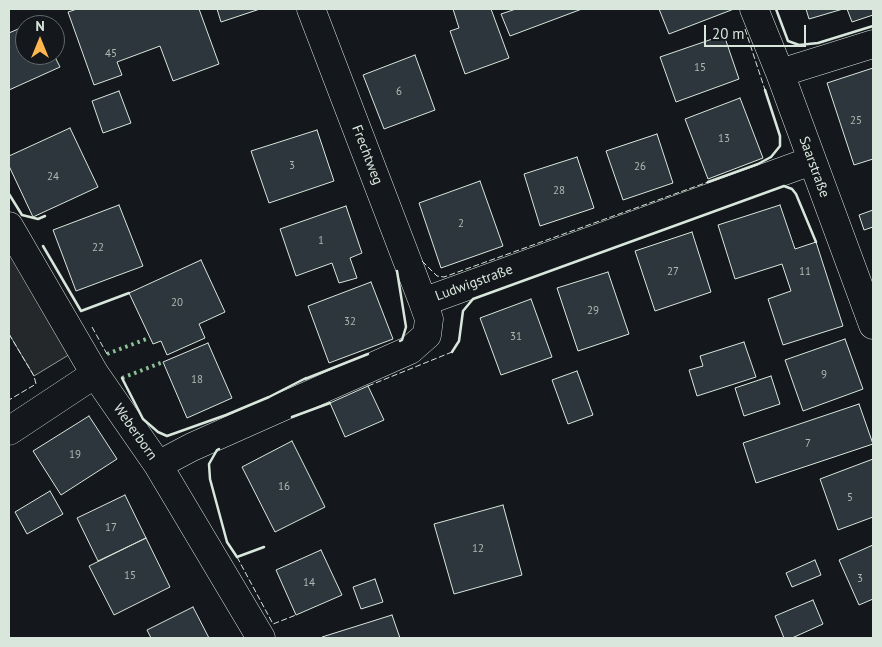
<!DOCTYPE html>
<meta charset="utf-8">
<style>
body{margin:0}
#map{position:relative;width:882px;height:647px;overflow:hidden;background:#14181c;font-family:"PT Sans",sans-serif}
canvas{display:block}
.frame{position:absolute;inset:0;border:10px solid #d8e6dc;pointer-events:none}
.north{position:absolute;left:15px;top:15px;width:50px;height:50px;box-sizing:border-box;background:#14181c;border:1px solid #626a69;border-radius:50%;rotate:0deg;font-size:14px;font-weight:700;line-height:20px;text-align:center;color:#d8e6dc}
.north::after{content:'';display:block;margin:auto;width:18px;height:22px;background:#ffb74d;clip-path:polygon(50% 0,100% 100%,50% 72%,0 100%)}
.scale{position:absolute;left:704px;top:25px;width:102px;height:22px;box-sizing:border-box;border:2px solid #d8e6dc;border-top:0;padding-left:6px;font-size:15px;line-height:18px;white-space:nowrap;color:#d8e6dc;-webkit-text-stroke:4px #14181c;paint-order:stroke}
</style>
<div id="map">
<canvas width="882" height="647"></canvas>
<div class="frame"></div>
<div class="north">N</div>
<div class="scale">20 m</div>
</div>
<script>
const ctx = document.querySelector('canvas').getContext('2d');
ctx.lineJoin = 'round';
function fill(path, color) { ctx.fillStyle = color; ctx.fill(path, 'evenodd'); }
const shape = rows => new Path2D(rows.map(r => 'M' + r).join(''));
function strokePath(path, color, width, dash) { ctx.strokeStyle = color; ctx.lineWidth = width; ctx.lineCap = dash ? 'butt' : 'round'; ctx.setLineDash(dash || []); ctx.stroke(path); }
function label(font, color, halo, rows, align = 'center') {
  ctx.font = font + ' "PT Sans",sans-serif'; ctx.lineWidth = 4; ctx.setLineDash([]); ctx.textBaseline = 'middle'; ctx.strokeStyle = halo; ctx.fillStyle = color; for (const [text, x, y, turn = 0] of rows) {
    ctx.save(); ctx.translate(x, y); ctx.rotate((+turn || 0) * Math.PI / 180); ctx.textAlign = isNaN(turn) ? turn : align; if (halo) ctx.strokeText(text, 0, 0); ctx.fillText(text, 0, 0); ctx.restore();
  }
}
const parking = shape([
 [9,226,80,348,34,376,9,334,9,226]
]);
fill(parking, '#24282b');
strokePath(parking, '#939e99', 1);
const building = shape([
 [77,9,199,9,219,64,173,81,160,46,117,62,122,75,94,85,68,12,77,9],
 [217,9,260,9,221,22,217,9],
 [453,9,491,9,509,58,465,74,450,31,459,28,453,9],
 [516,9,582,9,510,36,501,14,516,9],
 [659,9,734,9,669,34,659,9],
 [806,9,843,9,809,19,806,9],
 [847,9,873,9,873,15,852,22,847,9],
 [39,20,41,25,28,25,39,20],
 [25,26,25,55,54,55,60,67,9,90,9,33,25,26],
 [724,35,739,79,676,102,660,57,724,35],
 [415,55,435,110,384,129,363,75,415,55],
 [873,68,873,159,854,165,827,83,873,68],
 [119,91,131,123,103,133,92,101,119,91],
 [740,98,763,158,708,179,685,119,740,98],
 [70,128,98,187,33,217,9,166,9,156,70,128],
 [317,130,334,181,269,203,251,151,317,130],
 [657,134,673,183,623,200,606,151,657,134],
 [577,157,594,208,540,226,524,174,577,157],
 [480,181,503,246,441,268,419,203,480,181],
 [119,205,143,266,76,291,53,230,119,205],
 [780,205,795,249,816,242,843,326,783,345,768,299,791,291,782,264,735,279,718,225,780,205],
 [346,206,362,253,350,258,357,278,339,283,332,263,296,276,280,229,346,206],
 [873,210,873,227,864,230,859,215,873,210],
 [692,232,711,292,655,311,635,251,692,232],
 [201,260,225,312,199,324,205,338,167,355,161,341,153,344,129,293,201,260],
 [608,272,629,334,578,351,557,288,608,272],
 [371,282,393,339,329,363,308,306,371,282],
 [531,299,552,357,501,375,480,318,531,299],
 [845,339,863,389,803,411,785,360,845,339],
 [744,342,756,377,697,396,689,370,703,366,700,356,744,342],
 [208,343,232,398,187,418,163,362,208,343],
 [577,371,593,415,568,424,552,380,577,371],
 [771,376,780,404,744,416,735,388,771,376],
 [368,386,384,420,345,437,330,403,368,386],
 [859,404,873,444,756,483,743,443,859,404],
 [89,416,117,459,61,495,33,451,89,416],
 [292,441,325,507,275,532,242,467,292,441],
 [873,459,873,517,838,530,820,479,873,459],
 [50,491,63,514,27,534,15,512,50,491],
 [125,495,146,538,98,561,77,518,125,495],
 [503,505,522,575,454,594,434,524,503,505],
 [146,538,170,587,114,615,89,566,146,538],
 [873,545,873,599,859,605,839,560,873,545],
 [321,550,342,595,296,615,276,570,321,550],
 [815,560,821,575,792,587,786,573,815,560],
 [375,579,383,602,361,609,353,587,375,579],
 [813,600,823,624,792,638,784,638,775,616,813,600],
 [193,607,209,638,151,638,147,630,193,607],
 [392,615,400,638,323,638,322,637,392,615]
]);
fill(building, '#2c363c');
strokePath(building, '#d8e6dc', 1);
const minor = shape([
 [311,9,423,302],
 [754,9,780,73,873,325],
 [780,73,873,44],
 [9,226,95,374,158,465,261,638],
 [9,431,95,374],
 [158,465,192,447,410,350,427,335,429,319,423,302,811,161]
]);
strokePath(minor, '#d8e6dc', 29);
strokePath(minor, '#14181c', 28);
strokePath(shape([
 [107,354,149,338],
 [122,378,163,362]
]), '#8ac095', 4, [2.5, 4]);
strokePath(shape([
 [745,29,765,90],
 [422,261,437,276,444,277,708,182],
 [92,327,107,354],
 [9,334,34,376,36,384,9,400],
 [368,386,452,352],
 [237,557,273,624,296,615]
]), '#d8e6dc', 1, [6, 2.5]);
strokePath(shape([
 [776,9,788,41,799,45,818,43,873,26],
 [708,182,758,164,771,157,780,146,780,136,765,90],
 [9,194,22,215,38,219,45,216],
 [43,246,81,311,129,293],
 [397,271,406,327,402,340,400,341],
 [452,352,459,341,463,311,473,299,784,186,792,189,796,194,816,242],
 [122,378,143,419,158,432,167,436,226,415,269,397,306,378],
 [305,379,368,354],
 [292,417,330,403],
 [219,449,217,450,209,464,210,479,227,542,237,557,264,547]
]), '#d8e6dc', 2.5);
label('11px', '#adbab4', null, [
 ["45",111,54],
 ["15",700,68],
 ["6",399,92],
 ["25",856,121],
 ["13",724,139],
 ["3",292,166],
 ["26",640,167],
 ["24",53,177],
 ["28",559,191],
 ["2",461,224],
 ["1",321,241],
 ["22",98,248],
 ["27",673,272],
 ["11",805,272],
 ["20",177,303],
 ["29",593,311],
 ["32",350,322],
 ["31",516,337],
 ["9",824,375],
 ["18",197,380],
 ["7",808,444],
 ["19",75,455],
 ["16",284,487],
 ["5",850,498],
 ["17",111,528],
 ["12",478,549],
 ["15",130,576],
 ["3",860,579],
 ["14",309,583]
]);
label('14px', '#d8e6dc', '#14181c', [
 ["Frechtweg",367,155,69],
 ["Saarstraße",814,167,70],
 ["Ludwigstraße",474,283,-20],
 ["Weberborn",135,432,55]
]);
</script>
